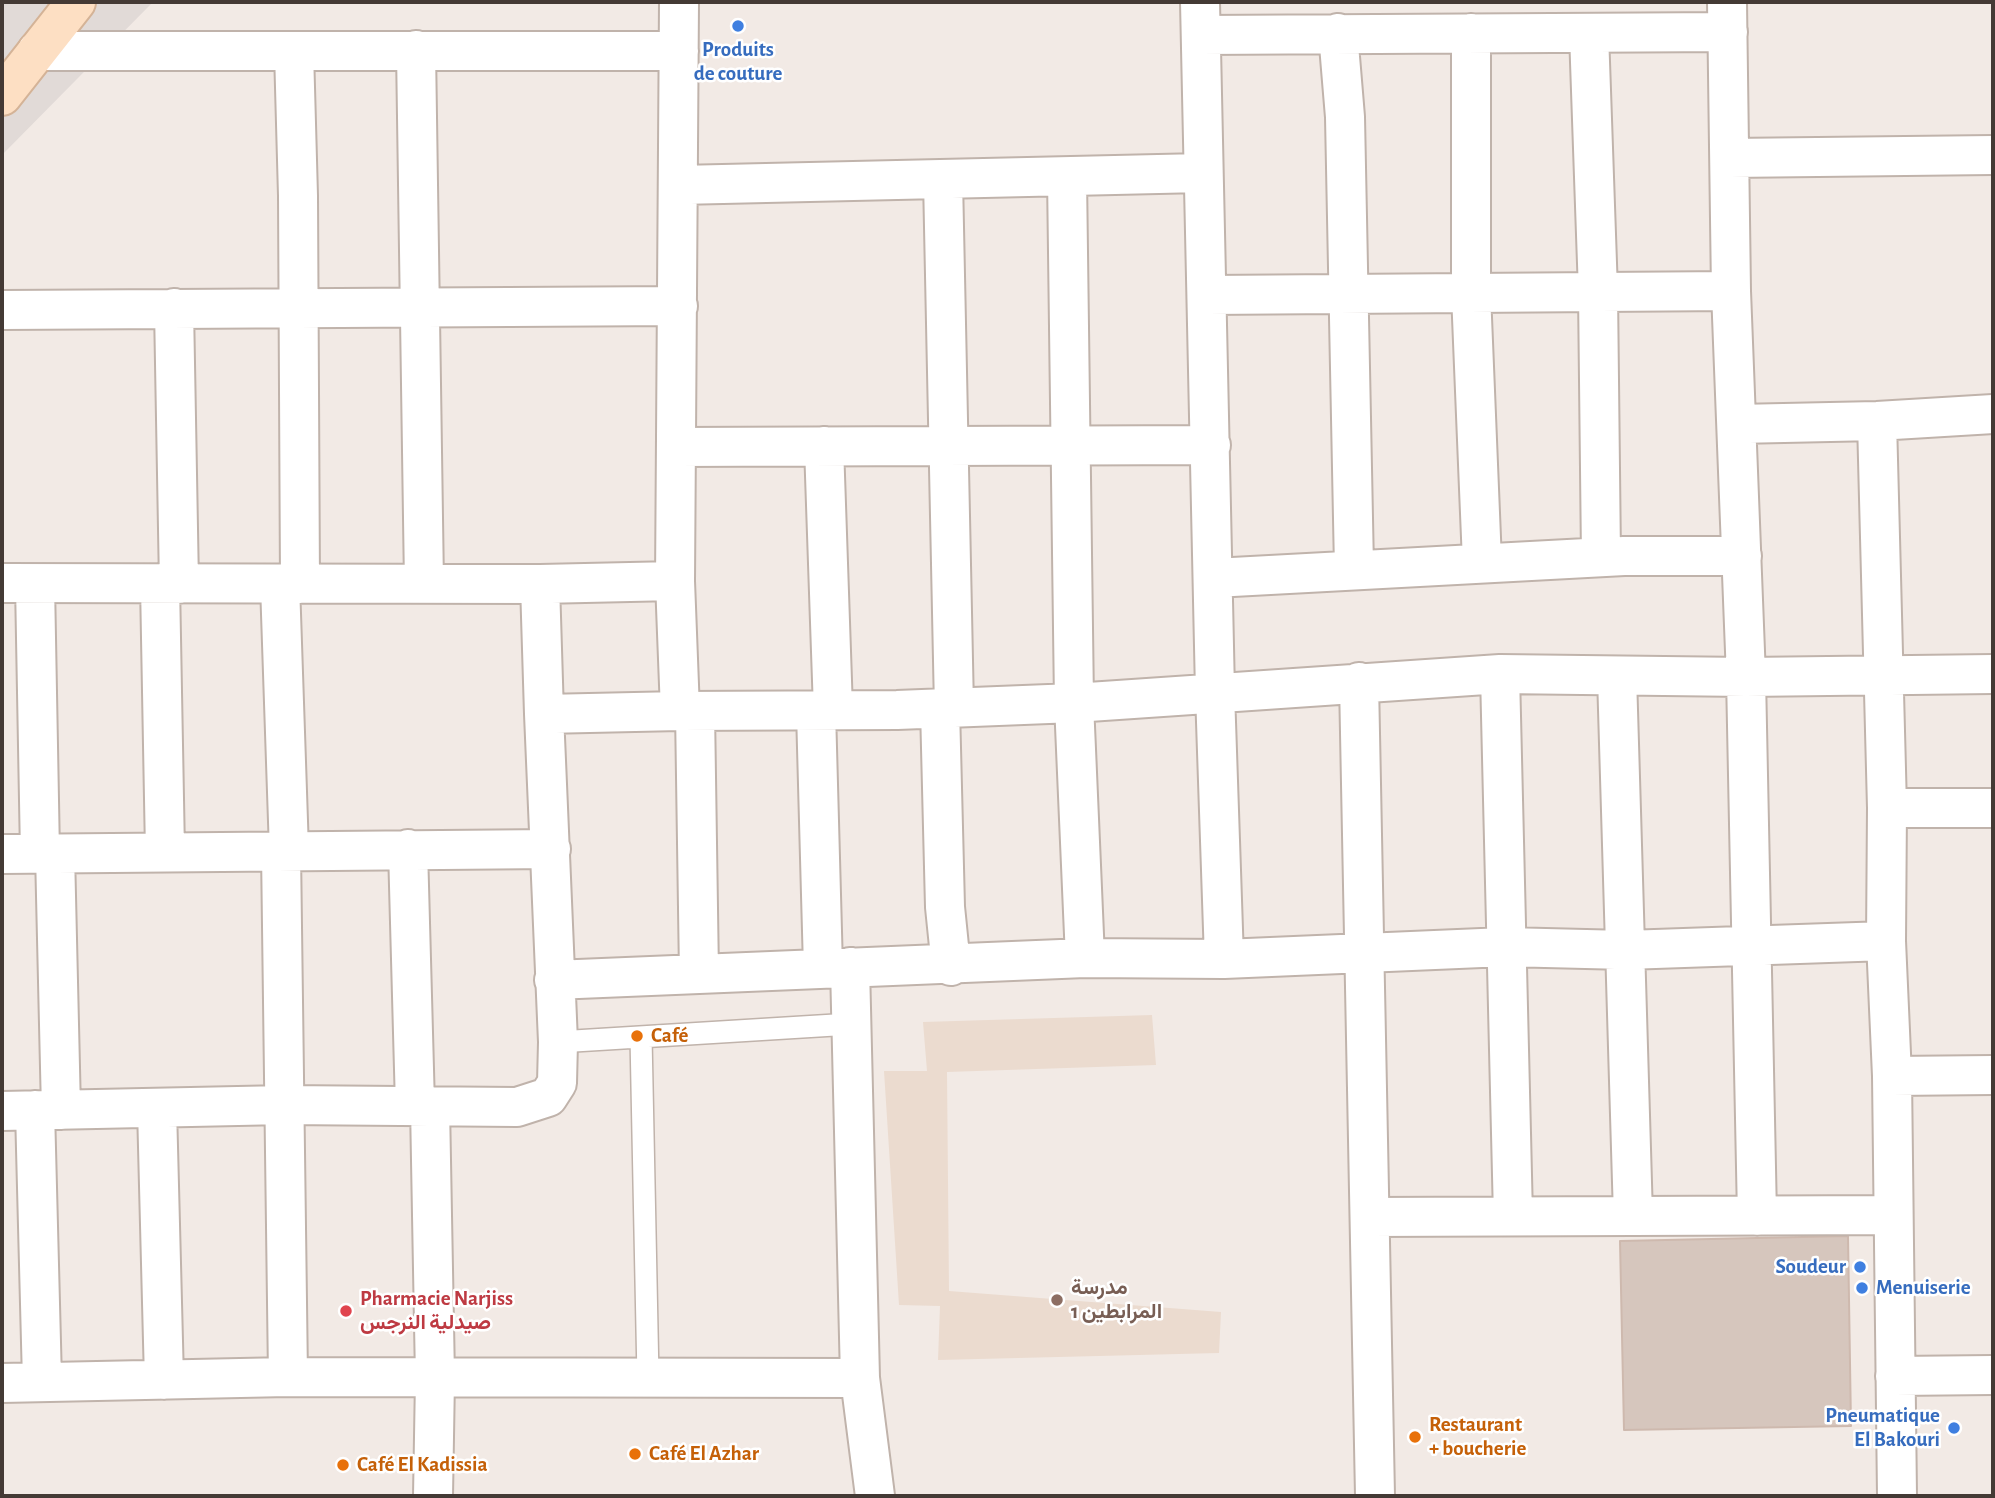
<!DOCTYPE html>
<meta charset="utf-8">
<style>
body{margin:0}
#map{position:relative;width:1995px;height:1498px;overflow:hidden;background:#f2eae5;font-family:"Alegreya Sans",sans-serif}
canvas{display:block}
.frame{position:absolute;inset:0;border:4px solid #443a35;pointer-events:none}
</style>
<div id="map">
<canvas width="1995" height="1498"></canvas>
<div class="frame"></div>
</div>
<script>
const ctx = document.querySelector('canvas').getContext('2d');
ctx.lineJoin = 'round';
function fill(path, color) { ctx.fillStyle = color; ctx.fill(path, 'evenodd'); }
const shape = rows => new Path2D(rows.map(r => 'M' + r).join(''));
function strokePath(path, color, width, dash) { ctx.strokeStyle = color; ctx.lineWidth = width; ctx.lineCap = dash ? 'butt' : 'round'; ctx.setLineDash(dash || []); ctx.stroke(path); }
function label(font, color, halo, rows, align = 'center') {
  ctx.font = font + ' "Alegreya Sans",Vazirmatn,sans-serif'; ctx.lineWidth = 5; ctx.setLineDash([]); ctx.textBaseline = 'middle'; ctx.strokeStyle = halo; ctx.fillStyle = color; for (const [text, x, y, turn = 0] of rows) {
    ctx.save(); ctx.translate(x, y); ctx.rotate((+turn || 0) * Math.PI / 180); ctx.textAlign = isNaN(turn) ? turn : align; if (halo) ctx.strokeText(text, 0, 0); ctx.fillText(text, 0, 0); ctx.restore();
  }
}
fill(shape([
 [2,2,153,2,2,155]
]), '#e1dad7');
fill(shape([
 [1152,1015,1156,1065,947,1072,949,1291,1221,1312,1219,1353,938,1360,940,1306,899,1305,884,1071,927,1071,923,1022]
]), '#ebdbcf');
const building = shape([
 [1848,1236,1851,1426,1624,1430,1620,1241,1848,1236]
]);
fill(building, '#d6c6bd');
strokePath(building, '#ceb9ae', 2);
const lane = shape([
 [641,1037,648,1378],
 [558,1042,851,1024]
]);
const street = shape([
 [1200,2,1215,692,1224,959],
 [1727,2,1731,291,1746,677,1757,1216],
 [1338,33,1345,117,1354,568],
 [1471,33,1471,293,1482,562],
 [1589,33,1598,292,1601,557],
 [1201,35,1728,32],
 [416,50,424,584],
 [37,51,679,51],
 [294,51,298,196,300,584],
 [1730,158,1993,155],
 [1067,177,1074,703,1085,958],
 [943,179,954,708],
 [679,185,1202,173],
 [1208,295,1731,291],
 [174,308,179,584],
 [2,310,678,306],
 [1877,421,1887,808,1886,941,1892,1076,1897,1496],
 [1737,424,1877,421,1993,414],
 [824,446,833,710],
 [676,447,1211,445],
 [1214,578,1624,556,1742,556],
 [675,581,540,584,544,714,680,711,675,581,679,2],
 [2,583,540,584],
 [35,584,40,854],
 [160,584,165,852],
 [280,584,289,851],
 [1500,674,1513,1216],
 [1617,676,1633,1216],
 [1359,682,1375,1496],
 [940,708,945,907,951,966],
 [680,711,897,710,1074,703,1500,674,1746,677,1993,674],
 [695,711,699,974],
 [816,711,823,968],
 [1887,808,1993,808],
 [408,849,415,1106],
 [281,851,288,1377],
 [55,853,61,1110],
 [2,854,551,849],
 [850,967,860,1378,875,1496],
 [554,980,1085,958,1224,959,1505,947,1626,950,1886,941],
 [1892,1076,1993,1075],
 [430,1106,435,1378,433,1496],
 [157,1108,164,1380],
 [35,1110,42,1381],
 [2,1111,285,1105,517,1107,548,1097,557,1083,558,1042,544,714],
 [1370,1217,1893,1215],
 [1895,1376,1993,1375],
 [2,1383,288,1377,860,1378]
]);
const secondary = shape([
 [2,96,76,2]
]);
strokePath(lane, '#c0b3ab', 24);
strokePath(street, '#c0b3ab', 42);
strokePath(secondary, '#d4b397', 42);
strokePath(lane, '#fff', 21);
strokePath(street, '#fff', 38);
strokePath(secondary, '#fddfc3', 38);
for (const [x, y, r, color] of [
 [738,26,7,"#3f7fe0"],
 [637,1036,7,"#e8710a"],
 [1860,1267,7,"#3f7fe0"],
 [1862,1288,7,"#3f7fe0"],
 [1057,1300,7,"#8d6e63"],
 [346,1311,7,"#e0444e"],
 [1954,1428,7,"#3f7fe0"],
 [1415,1437,7,"#e8710a"],
 [635,1454,7,"#e8710a"],
 [343,1465,7,"#e8710a"]
]) { const dot = new Path2D(); dot.arc(x, y, r, 0, 2 * Math.PI); ctx.fillStyle = color; ctx.fill(dot); strokePath(dot, '#fff', 2.5); }
label('bold 21px', '#366cbe', '#fff', [
 ["Produits",738,50,"center"],
 ["de couture",738,74,"center"],
 ["Soudeur",1846,1267],
 ["Menuiserie",1876,1288,"left"],
 ["Pneumatique",1940,1416],
 ["El Bakouri",1940,1440]
], 'right');
label('bold 21px', '#c56008', '#fff', [
 ["Café",651,1036],
 ["Restaurant",1429,1425],
 ["+ boucherie",1429,1449],
 ["Café El Azhar",649,1454],
 ["Café El Kadissia",357,1465]
], 'left');
label('bold 21px', '#785e54', '#fff', [
 ["مدرسة",1071,1288],
 ["المرابطين 1",1071,1312]
], 'left');
label('bold 21px', '#be3a42', '#fff', [
 ["Pharmacie Narjiss",360,1299],
 ["صيدلية النرجس",360,1323]
], 'left');
</script>
